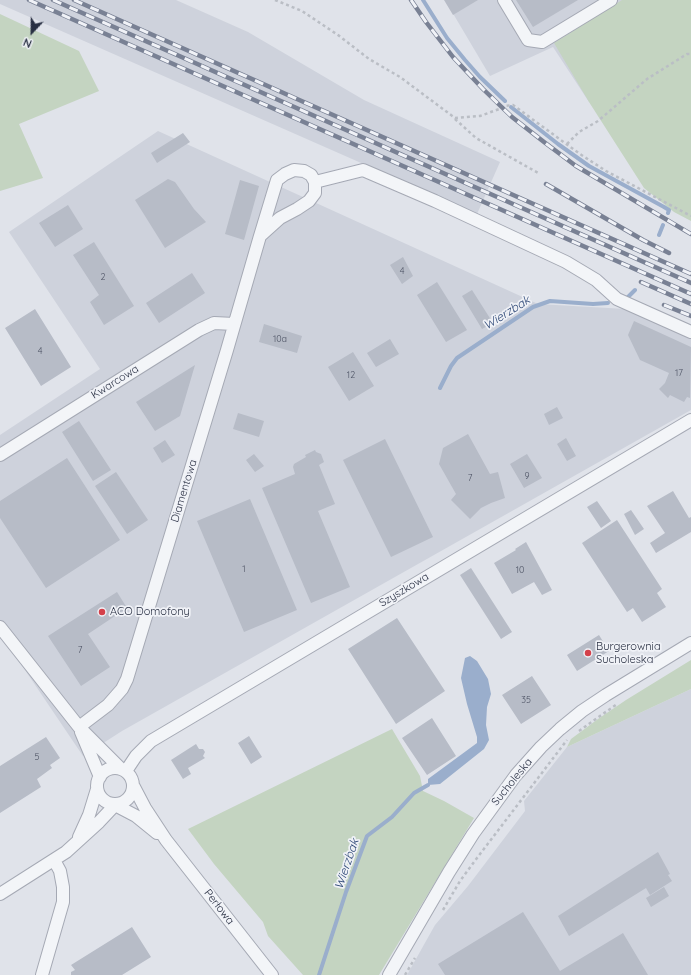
<!DOCTYPE html>
<meta charset="utf-8">
<style>
body{margin:0}
#map{position:relative;width:691px;height:975px;overflow:hidden;background:#e0e3ea;font-family:Quicksand,sans-serif}
canvas{display:block}
.north{position:absolute;left:12px;top:12px;width:40px;height:40px;-webkit-text-stroke:3px #f0f2f7;paint-order:stroke;rotate:202deg;font-size:11px;font-weight:700;line-height:16px;text-align:center;color:#282f42}
.north::after{content:'';display:block;margin:auto;width:14px;height:18px;background:#282f42;clip-path:polygon(50% 0,100% 100%,50% 72%,0 100%)}
</style>
<div id="map">
<canvas width="691" height="975"></canvas>
<div class="north">N</div>
</div>
<script>
const ctx = document.querySelector('canvas').getContext('2d');
ctx.lineJoin = 'round';
function fill(path, color) { ctx.fillStyle = color; ctx.fill(path, 'evenodd'); }
const shape = rows => new Path2D(rows.map(r => 'M' + r).join(''));
function strokePath(path, color, width, dash) { ctx.strokeStyle = color; ctx.lineWidth = width; ctx.lineCap = dash ? 'butt' : 'round'; ctx.setLineDash(dash || []); ctx.stroke(path); }
function label(font, color, halo, rows, align = 'center') {
  ctx.font = font + ' Quicksand,sans-serif'; ctx.lineWidth = 3.5; ctx.setLineDash([]); ctx.textBaseline = 'middle'; ctx.strokeStyle = halo; ctx.fillStyle = color; for (const [text, x, y, turn = 0] of rows) {
    ctx.save(); ctx.translate(x, y); ctx.rotate((+turn || 0) * Math.PI / 180); ctx.textAlign = isNaN(turn) ? turn : align; if (halo) ctx.strokeText(text, 0, 0); ctx.fillText(text, 0, 0); ctx.restore();
  }
}
fill(shape([
 [0,0,176,0,248,32,364,100,500,162,477,214,0,4],
 [445,0,691,0,589,102,553,47,490,76],
 [158,131,538,304,626,309,691,338,691,410,122,731,83,756,0,633,0,435,100,369,9,232],
 [691,689,691,975,407,975,435,925,468,886,525,811,524,801,567,747]
]), '#ced2dc');
fill(shape([
 [622,0,691,0,691,221,674,212,644,188,589,102,554,43],
 [0,14,79,51,99,91,19,124,43,178,0,191],
 [691,660,691,689,567,747,571,739,598,719,626,700],
 [392,729,420,776,423,791,444,801,474,818,379,975,303,975,268,936,263,922,214,864,188,829]
]), '#c4d4c1');
fill(shape([
 [470,656,477,661,488,679,491,694,487,707,486,725,489,740,484,749,440,784,428,785,428,779,477,743,477,737,467,704,461,678,465,658]
]), '#9aaecc');
strokePath(shape([
 [423,0,447,38,465,60,480,77,505,101],
 [511,107,558,144,589,166,664,207,669,210,668,213],
 [659,235,663,225],
 [627,298,635,290],
 [440,388,451,366,457,358,533,307,550,301,593,304,608,303],
 [319,975,346,892,367,836,392,817,414,793,428,785]
]), '#9aaecc', 4);
fill(shape([
 [444,0,478,0,453,15],
 [516,0,578,0,533,27],
 [183,133,190,142,157,163,151,153],
 [168,179,175,182,194,209,206,222,165,248,135,200],
 [240,180,259,186,244,240,225,234],
 [68,205,83,229,55,247,39,223],
 [94,242,134,306,104,325,90,302,99,295,73,255],
 [403,257,413,276,402,284,390,265],
 [192,273,205,293,159,323,146,303],
 [437,282,467,330,446,342,417,295],
 [472,290,493,323,482,329,462,296],
 [35,309,71,367,41,386,5,328],
 [634,321,691,347,690,398,687,397,684,402,670,395,668,398,659,389,665,383,669,373,640,360,628,335],
 [264,324,302,336,297,353,259,342],
 [390,339,399,354,376,367,367,353],
 [353,352,374,386,349,401,328,367],
 [195,365,180,416,155,431,136,402],
 [557,407,563,418,549,425,544,414],
 [238,413,264,421,259,437,233,429],
 [79,421,111,470,93,481,62,432],
 [468,434,490,474,498,472,505,498,491,503,481,508,470,519,451,500,456,494,439,464,443,448],
 [566,438,576,456,567,461,557,444],
 [385,439,433,537,391,557,343,460],
 [165,440,175,455,162,463,153,448],
 [315,450,316,452,321,454,324,462,319,465,335,504,318,511,350,587,311,603,262,488,295,474,293,467,294,464,306,457,305,455],
 [254,454,264,466,255,472,246,460],
 [527,454,542,478,524,488,510,464],
 [67,458,120,540,46,588,0,518,0,501],
 [116,472,148,520,127,534,95,486],
 [673,491,689,518,691,517,691,532,656,553,650,543,665,533,647,506],
 [250,499,297,610,244,632,197,521],
 [597,501,611,521,601,528,587,507],
 [631,510,644,529,635,535,624,514],
 [617,520,662,589,657,593,666,607,642,622,633,608,627,612,582,543],
 [526,542,552,590,542,595,534,582,512,594,494,563,516,550,515,549],
 [471,568,512,632,501,639,460,575],
 [117,592,127,608,88,634,110,667,81,686,48,636],
 [397,618,445,691,396,724,348,649],
 [599,635,609,651,577,671,567,655],
 [532,676,551,705,521,724,502,695],
 [432,718,456,756,427,775,402,738],
 [249,736,262,757,251,764,238,743],
 [46,737,60,758,50,765,52,768,37,779,41,787,0,813,0,766],
 [196,744,199,749,203,749,205,752,203,756,205,758,188,768,191,774,183,779,171,760],
 [658,852,670,874,668,875,672,881,650,895,646,888,569,936,558,916],
 [664,887,669,896,651,907,646,898],
 [523,912,560,971,623,933,648,975,445,975,438,964],
 [132,927,151,957,122,975,71,975,71,972,75,970,71,965]
]), '#b7bcc7');
const minor = shape([
 [504,0,528,40,542,42,611,0],
 [315,182,363,170,435,201,566,262,596,280,617,299,691,332],
 [0,455,199,330,214,323,234,324],
 [0,627,79,727,121,769],
 [79,727,108,705,122,689,127,679,227,350,260,236,280,218,297,209,309,201,315,193,315,182,311,175,304,171,294,170,285,174,277,180,260,236],
 [81,732,100,777],
 '97 786a18 18 0 1 1 36 0a18 18 0 1 1-36 0Z',
 [126,771,136,756,151,741,691,420],
 [134,787,145,808,166,840,272,975],
 [79,837,89,815,97,789],
 [0,894,66,852,99,822,115,805,136,816,157,833],
 [42,975,63,902,63,887,60,871,54,860],
 [389,975,449,872,473,834,516,775,541,747,560,729,582,711,606,695,691,643]
]);
strokePath(minor, '#a5a9b4', 14);
strokePath(shape([
 [275,0,302,11,338,35,369,59,400,77,455,118,480,116,502,108,504,106,513,105,580,154,606,171,691,216],
 [455,119,476,138,540,174],
 [567,144,579,132,598,121,647,79,687,54,691,54],
 [579,731,617,704],
 [443,910,460,881,477,858,567,740],
 [405,975,415,958]
]), '#babec5', 2.5, [3, 3]);
strokePath(minor, '#f3f5f8', 12);
const rail = shape([
 [29,0,691,294],
 [53,0,691,283],
 [74,0,691,274],
 [411,0,426,22,453,57,483,89,512,117,544,142,576,166,691,234],
 [546,184,643,240,669,253],
 [641,282,691,304],
 [664,305,691,316]
]);
strokePath(rail, '#798194', 4.5);
strokePath(rail, '#f0f2f7', 3, [9]);
for (const [x, y, r, color] of [
 [102,612,4,"#d4404a"],
 [588,653,4,"#d4404a"]
]) { const dot = new Path2D(); dot.arc(x, y, r, 0, 2 * Math.PI); ctx.fillStyle = color; ctx.fill(dot); strokePath(dot, '#f0f2f7', 1.5); }
label('9px', '#4c5263', null, [
 ["4",402,271],
 ["2",103,277],
 ["10a",280,339],
 ["4",40,351],
 ["17",679,373],
 ["12",351,375],
 ["9",527,476],
 ["7",470,478],
 ["1",244,569],
 ["10",520,570],
 ["7",80,650],
 ["35",526,700],
 ["5",37,757]
]);
label('11px', '#282f42', '#f0f2f7', [
 ["Kwarcowa",115,382,-32],
 ["Diamentowa",184,491,-73],
 ["Szyszkowa",404,590,-31],
 ["Sucholeska",512,782,-51],
 ["Perłowa",219,907,52]
]);
label('11px', '#282f42', '#f0f2f7', [
 ["ACO Domofony",110,612],
 ["Burgerownia",596,647],
 ["Sucholeska",596,660]
], 'left');
label('italic 12px', '#304a78', '#f0f2f7', [
 ["Wierzbak",507,313,-32],
 ["Wierzbak",347,864,-71]
]);
</script>
